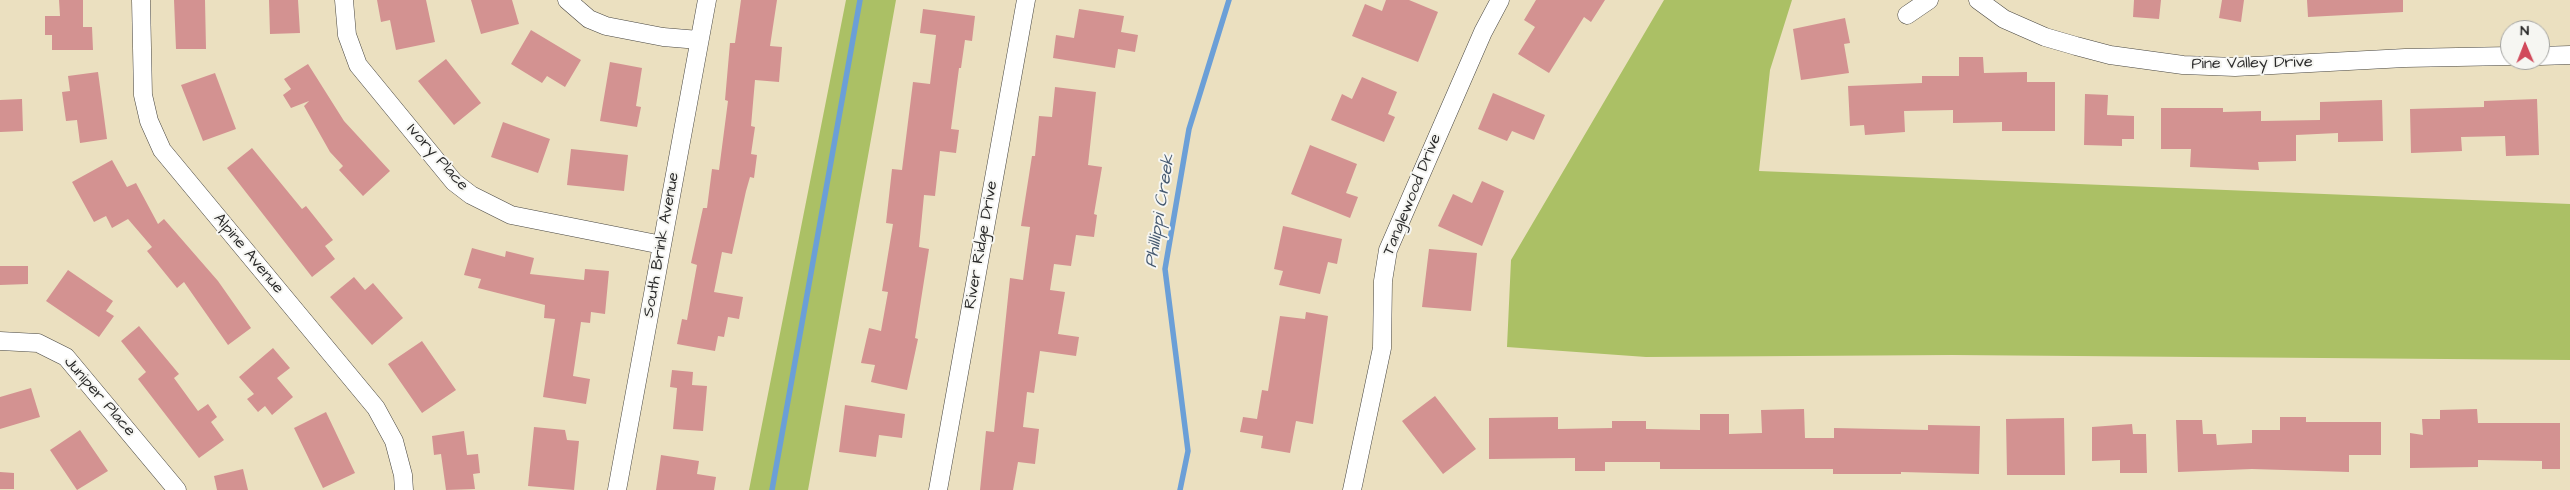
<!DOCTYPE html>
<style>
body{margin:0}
#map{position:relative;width:2570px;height:490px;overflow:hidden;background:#ebe0c0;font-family:"Architects Daughter",sans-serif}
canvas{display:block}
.north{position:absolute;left:2500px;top:20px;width:50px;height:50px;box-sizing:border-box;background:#f6f6f2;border:1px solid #a5a5a2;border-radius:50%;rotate:359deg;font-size:14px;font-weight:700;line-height:20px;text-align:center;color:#2b2b2b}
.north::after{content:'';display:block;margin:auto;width:18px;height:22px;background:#d1495b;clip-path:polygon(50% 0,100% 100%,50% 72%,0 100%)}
</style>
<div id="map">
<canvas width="2570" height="490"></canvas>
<div class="north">N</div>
</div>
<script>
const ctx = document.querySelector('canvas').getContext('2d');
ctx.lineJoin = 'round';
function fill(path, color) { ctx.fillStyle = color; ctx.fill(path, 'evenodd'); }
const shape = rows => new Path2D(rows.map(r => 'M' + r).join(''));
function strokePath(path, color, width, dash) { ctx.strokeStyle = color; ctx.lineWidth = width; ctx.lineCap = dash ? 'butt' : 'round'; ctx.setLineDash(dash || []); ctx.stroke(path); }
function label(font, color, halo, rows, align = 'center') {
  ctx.font = font + ' "Architects Daughter",sans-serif'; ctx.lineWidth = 4; ctx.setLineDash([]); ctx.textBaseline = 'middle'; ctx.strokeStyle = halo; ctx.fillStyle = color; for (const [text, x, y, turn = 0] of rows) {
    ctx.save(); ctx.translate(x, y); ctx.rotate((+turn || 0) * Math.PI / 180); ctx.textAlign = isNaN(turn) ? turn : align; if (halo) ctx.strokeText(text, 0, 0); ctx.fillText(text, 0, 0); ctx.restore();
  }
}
fill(shape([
 [846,0,896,0,808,490,749,490],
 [1664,0,1792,0,1770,70,1759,171,2570,204,2570,360,1952,355,1646,357,1507,347,1511,260]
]), '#abc065');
strokePath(shape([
 [772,490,860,0],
 [1180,490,1188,451,1165,269,1189,129,1229,0]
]), '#6b9fd7', 5.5);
fill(shape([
 [59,0,83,0,83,27,92,27,93,50,52,50,52,35,45,35,45,16,60,16],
 [174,0,205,0,206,49,176,49],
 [269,0,298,0,300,33,270,34],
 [377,0,426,0,435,42,396,50,390,20,381,22],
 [471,0,512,0,519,24,481,34],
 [741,0,777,0,770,46,782,47,779,82,755,80,751,126,755,127,751,154,757,155,754,178,750,177,746,191,732,254,722,252,714,292,743,297,739,319,728,317,724,337,718,336,715,351,677,344,682,319,687,320,697,265,691,263,703,208,707,208,712,169,719,170,728,101,725,100,730,43,735,43],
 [1386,0,1409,0,1438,12,1418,62,1352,36,1365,4,1382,11],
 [1536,0,1605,0,1591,22,1584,17,1549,73,1518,54,1535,27,1524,20],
 [2134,0,2161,0,2159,19,2133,17],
 [2222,0,2244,0,2241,22,2219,18],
 [2307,0,2403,0,2403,12,2308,17],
 [923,9,975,16,972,41,965,40,961,68,959,68,951,129,959,130,956,153,940,151,935,196,924,195,919,247,929,249,915,338,918,339,907,390,871,382,875,365,861,363,869,328,881,331,888,292,882,291,893,224,886,223,892,169,902,170,913,82,930,84,936,35,920,33],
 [1079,9,1124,16,1121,32,1138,35,1135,52,1118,49,1115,68,1053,58,1056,35,1074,38],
 [1845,18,1850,43,1844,44,1849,73,1801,80,1793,29],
 [531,30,581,60,565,87,547,76,542,83,511,64],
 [1959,57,1983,57,1984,73,2027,72,2027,82,2055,82,2055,131,2002,131,2002,122,1953,123,1953,110,1904,111,1905,132,1865,135,1864,125,1850,126,1848,86,1922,83,1922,76,1959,76],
 [446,59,481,103,454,125,418,81],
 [610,62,642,68,636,106,641,107,637,127,600,121],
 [308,64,344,121,390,171,363,196,339,170,343,166,330,152,304,106,309,101,291,108,283,95,291,89,284,79],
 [98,72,107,139,80,143,77,120,66,121,62,92,70,91,68,76],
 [215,73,236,129,203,141,181,85],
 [1362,77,1397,92,1388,114,1395,117,1384,142,1331,120,1342,94,1352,99],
 [1055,87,1096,92,1088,165,1102,167,1094,214,1097,215,1094,237,1076,235,1071,266,1054,264,1050,290,1065,292,1058,334,1079,337,1076,356,1040,351,1034,393,1027,392,1023,427,1039,429,1035,464,1018,462,1013,490,980,490,986,431,994,432,1010,278,1023,280,1030,227,1021,226,1032,156,1035,156,1039,116,1052,117],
 [1493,93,1545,115,1534,140,1512,131,1507,141,1478,129],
 [2085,94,2108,95,2107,115,2134,116,2134,139,2122,139,2122,146,2084,145],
 [22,99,23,131,0,132,0,100],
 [2537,99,2539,155,2506,156,2505,136,2461,137,2462,151,2411,153,2410,109,2484,107,2484,101],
 [2382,100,2383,141,2338,142,2338,133,2296,135,2296,161,2258,162,2259,170,2190,167,2191,149,2161,149,2161,108,2223,108,2223,112,2261,111,2261,121,2320,120,2320,102],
 [503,122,550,139,538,173,491,157],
 [1310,145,1357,164,1346,193,1358,197,1350,218,1291,194],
 [252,148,302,209,306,206,333,240,325,246,335,259,312,277,227,168],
 [571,149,628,155,624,191,567,185],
 [112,160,127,187,136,183,158,224,164,219,218,281,251,328,228,345,184,282,177,288,147,251,152,247,128,219,112,228,106,216,94,222,72,182],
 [1482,181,1504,191,1482,246,1438,226,1453,194,1472,203],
 [1283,226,1342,239,1337,264,1328,262,1320,294,1279,285,1283,271,1274,269],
 [472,248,505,257,506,251,534,258,530,274,584,280,585,269,609,271,605,314,591,312,590,323,581,322,573,376,590,379,586,404,543,397,555,319,544,318,545,305,478,288,481,279,464,275],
 [1429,249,1477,253,1471,311,1422,307],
 [0,266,28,266,28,284,0,285],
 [68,270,113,301,106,311,114,316,99,337,46,301],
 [354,277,365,290,373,283,403,318,372,345,330,297],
 [1306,312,1328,316,1313,424,1296,421,1290,453,1261,448,1263,436,1240,432,1243,417,1257,419,1262,390,1268,391,1280,316,1305,319],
 [139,326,179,374,174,378,198,411,208,404,217,417,211,422,224,440,199,458,138,379,146,372,121,341],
 [422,341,456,390,422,413,388,364],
 [273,348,290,368,277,378,293,397,272,415,265,406,258,412,247,399,254,394,239,377],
 [672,370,693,372,692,385,707,386,703,431,673,429,677,388,670,387],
 [31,388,40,417,0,429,0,397],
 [1435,396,1476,449,1443,474,1402,421],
 [845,405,905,414,902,438,879,435,876,457,839,452],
 [1804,409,1805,438,1834,438,1834,428,1928,430,1928,425,1980,426,1979,474,1901,472,1901,474,1833,474,1833,469,1660,469,1660,462,1605,462,1605,471,1575,471,1575,458,1489,459,1489,418,1558,417,1558,429,1612,428,1612,421,1646,421,1646,429,1700,430,1700,414,1729,414,1729,434,1762,433,1761,410],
 [2477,409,2478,423,2560,423,2560,469,2542,469,2542,461,2478,460,2478,467,2410,468,2410,433,2423,435,2422,419,2440,419,2440,410],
 [326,412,355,473,323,488,294,428],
 [2280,417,2306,417,2306,422,2381,422,2381,455,2349,455,2349,472,2252,469,2178,472,2176,420,2202,420,2203,434,2216,434,2217,445,2252,443,2252,430,2280,430],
 [2064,418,2065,475,2007,475,2006,419],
 [2132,424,2133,434,2146,434,2147,473,2120,473,2120,460,2092,461,2092,427],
 [534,427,565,430,567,440,579,441,574,490,528,486],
 [80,430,108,471,77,490,50,450],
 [464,431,467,455,478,454,480,473,473,474,475,489,446,490,441,454,434,455,432,436],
 [661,455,699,461,697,474,716,477,714,490,656,490],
 [243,469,248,490,217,490,214,476],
 [0,472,14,473,14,489,0,489]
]), '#d39291');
const street = shape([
 [141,0,143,95,149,121,162,150,376,408,394,441,403,475,404,490],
 [344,0,347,35,358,65,454,182,471,195,511,215,662,245],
 [567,0,589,19,606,26,663,37,699,40],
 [1978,0,2004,19,2045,37,2076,46,2110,55,2183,65,2235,67,2405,58,2510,56],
 [1907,15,1929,0],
 [2540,56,2570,55],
 [0,341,38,343,66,357,177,490],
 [617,490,707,0],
 [938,490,1026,0],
 [1352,490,1382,348,1383,281,1388,250,1483,32,1500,0]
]);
strokePath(street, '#484641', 19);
strokePath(street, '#fff', 18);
label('16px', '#2b2b2b', '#f6f6f2', [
 ["Pine Valley Drive",2252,64,-1],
 ["Ivory Place",437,158,48],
 ["Tanglewood Drive",1413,195,-68],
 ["South Brink Avenue",662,245,-80],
 ["River Ridge Drive",982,245,-80],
 ["Alpine Avenue",248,254,50],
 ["Juniper Place",99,397,49]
]);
label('italic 18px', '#455970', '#f6f6f2', [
 ["Phillippi Creek",1161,211,-81]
]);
</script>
